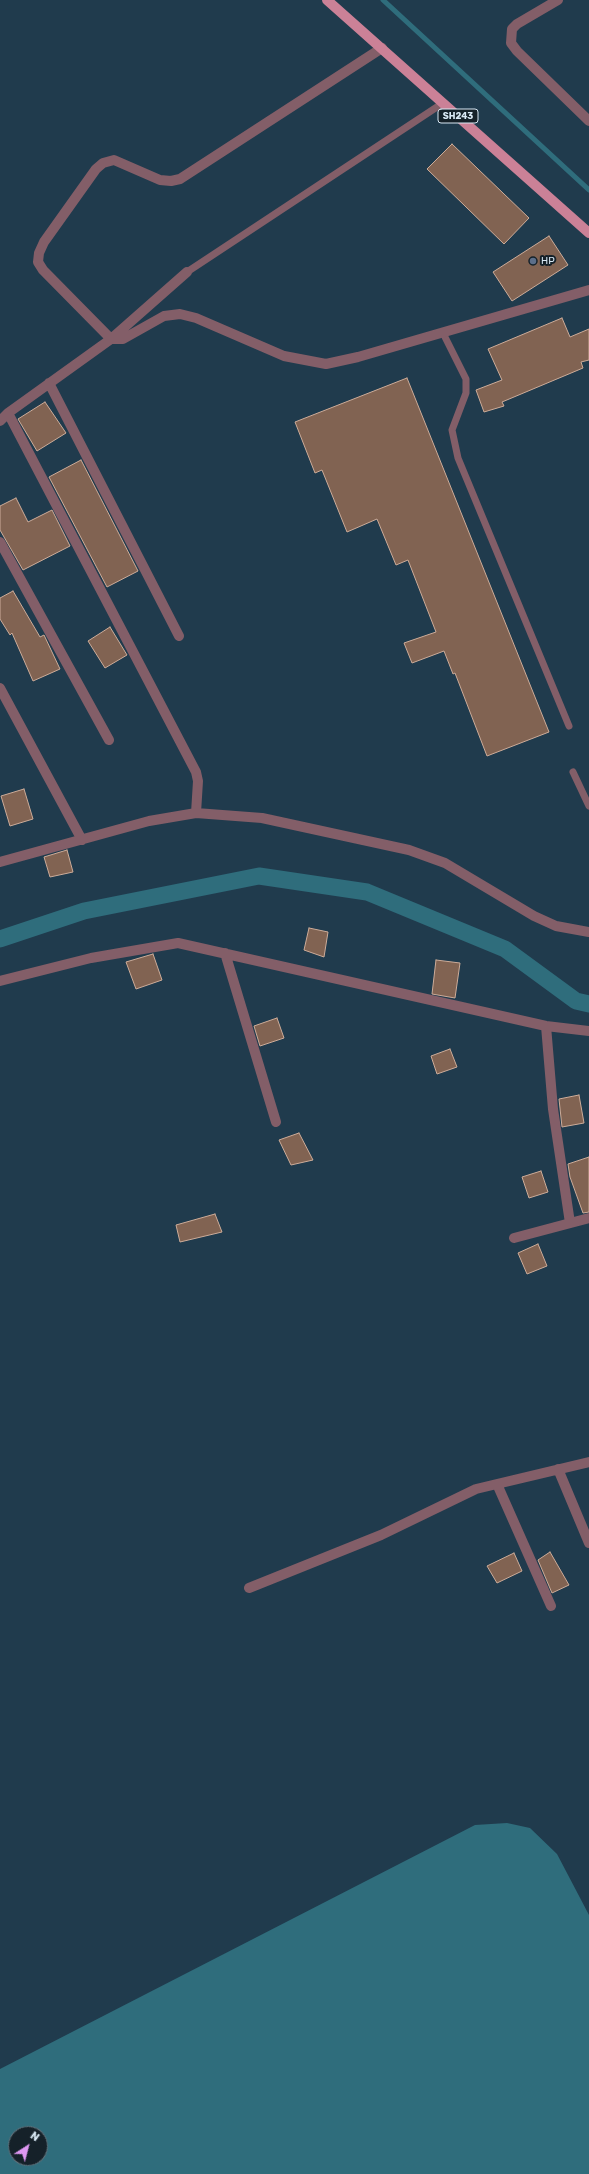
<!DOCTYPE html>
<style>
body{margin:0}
#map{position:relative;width:589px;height:2174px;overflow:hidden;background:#203b4d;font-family:Rubik,sans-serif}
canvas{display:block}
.north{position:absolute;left:8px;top:2126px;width:40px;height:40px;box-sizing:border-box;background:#152129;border:1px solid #63717a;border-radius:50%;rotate:36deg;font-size:11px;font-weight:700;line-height:16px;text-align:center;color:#d8e8f4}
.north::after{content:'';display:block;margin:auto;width:14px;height:18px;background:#de98f2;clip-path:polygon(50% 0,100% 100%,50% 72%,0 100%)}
</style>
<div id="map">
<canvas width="589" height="2174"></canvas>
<div class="north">N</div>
</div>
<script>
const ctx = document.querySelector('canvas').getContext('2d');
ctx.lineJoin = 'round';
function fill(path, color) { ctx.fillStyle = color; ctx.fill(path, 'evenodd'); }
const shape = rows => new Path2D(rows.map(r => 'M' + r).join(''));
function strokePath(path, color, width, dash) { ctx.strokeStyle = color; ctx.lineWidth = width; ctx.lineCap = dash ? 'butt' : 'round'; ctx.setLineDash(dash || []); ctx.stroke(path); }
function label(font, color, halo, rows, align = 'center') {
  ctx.font = font + ' Rubik,sans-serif'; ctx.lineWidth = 4; ctx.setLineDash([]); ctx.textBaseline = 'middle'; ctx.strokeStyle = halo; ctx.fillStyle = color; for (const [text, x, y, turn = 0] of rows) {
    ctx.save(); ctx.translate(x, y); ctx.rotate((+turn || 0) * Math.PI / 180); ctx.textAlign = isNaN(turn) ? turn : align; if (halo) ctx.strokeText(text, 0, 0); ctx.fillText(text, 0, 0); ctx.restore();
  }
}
fill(shape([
 [507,1823,530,1828,557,1854,589,1915,589,2174,0,2174,0,2069,475,1825],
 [16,2134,40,2134,40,2158,16,2158]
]), '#2f6d7c');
strokePath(shape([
 [383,0,589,190]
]), '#2f6d7c', 5);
strokePath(shape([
 [0,939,84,911,259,876,367,892,505,949,576,1001,589,1004]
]), '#2f6d7c', 17);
const building = shape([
 [452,144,529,218,504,244,427,169,452,144],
 [549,236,568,265,512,301,493,272,549,236],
 [562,318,570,337,589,329,589,360,581,362,583,368,502,402,504,406,484,412,476,390,502,380,488,349,562,318],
 [407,378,549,732,487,756,455,673,453,674,444,651,412,663,404,643,436,632,408,560,396,565,377,519,347,532,322,470,315,473,295,422,407,378],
 [45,402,66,433,37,451,18,419,45,402],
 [81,460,138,571,107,587,49,477,81,460],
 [16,498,28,522,52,510,70,546,23,570,0,530,0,506,16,498],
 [13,591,40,637,44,635,60,669,33,681,12,633,10,635,0,619,0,598,13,591],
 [110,627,127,655,105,668,88,641,110,627],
 [24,789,33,819,10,826,1,796,24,789],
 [67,850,73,872,50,877,44,857,67,850],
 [309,928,328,932,324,957,304,950,309,928],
 [153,954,162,980,136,989,126,962,153,954],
 [436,960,460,963,455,998,432,994,436,960],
 [277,1018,284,1038,260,1046,254,1026,277,1018],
 [450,1049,457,1067,437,1074,431,1056,450,1049],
 [579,1095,584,1123,562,1127,559,1099,579,1095],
 [299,1133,313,1160,291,1165,279,1140,299,1133],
 [589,1157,589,1212,583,1213,570,1177,568,1164,589,1157],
 [541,1171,548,1192,529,1198,522,1177,541,1171],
 [215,1214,222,1232,180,1242,176,1225,215,1214],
 [538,1244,547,1266,527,1274,518,1253,538,1244],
 [550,1552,569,1585,552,1593,538,1560,550,1552],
 [514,1553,522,1571,497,1583,487,1566,514,1553]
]);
fill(building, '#816352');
strokePath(building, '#cdac99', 1);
strokePath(shape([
 [187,272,443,103],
 [443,333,466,379,466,393,452,430,458,458,569,726],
 [573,772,589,806]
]), '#835e68', 7);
strokePath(shape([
 [558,0,517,24,512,29,511,43,517,51,589,121],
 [187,272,111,339,43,270,38,262,39,253,44,242,96,169,103,163,114,160,160,180,171,181,180,179,382,48],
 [49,383,179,636],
 [8,413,196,772,198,781,196,813],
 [0,421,8,413,111,339,123,339,164,316,180,314,196,318,284,356,326,364,358,357,589,290],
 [0,542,109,740],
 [0,688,82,840],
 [0,862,149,821,196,813,262,818,409,850,445,863,534,916,556,926,589,932],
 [225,953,276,1122],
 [0,981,91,958,178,943,546,1026,589,1031],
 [546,1026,553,1109,570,1223],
 [514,1238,589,1218],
 [558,1469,589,1543],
 [497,1484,551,1606],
 [249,1588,381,1535,476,1489,589,1462]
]), '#835e68', 10);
strokePath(shape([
 [327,0,589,233]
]), '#cb8197', 10);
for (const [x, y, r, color] of [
 [533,261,4,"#5c6f8a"]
]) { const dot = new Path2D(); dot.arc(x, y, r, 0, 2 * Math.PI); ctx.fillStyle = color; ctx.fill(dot); strokePath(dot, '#152129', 1.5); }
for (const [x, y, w] of [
 [458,116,40]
]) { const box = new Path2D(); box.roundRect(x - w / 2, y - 7, w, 14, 3); ctx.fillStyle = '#152129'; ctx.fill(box); strokePath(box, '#d8e8f4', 1); }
label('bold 9px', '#d8e8f4', null, [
 ["SH243",458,116]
]);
label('10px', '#d8e8f4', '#152129', [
 ["HP",541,261]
], 'left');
</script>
